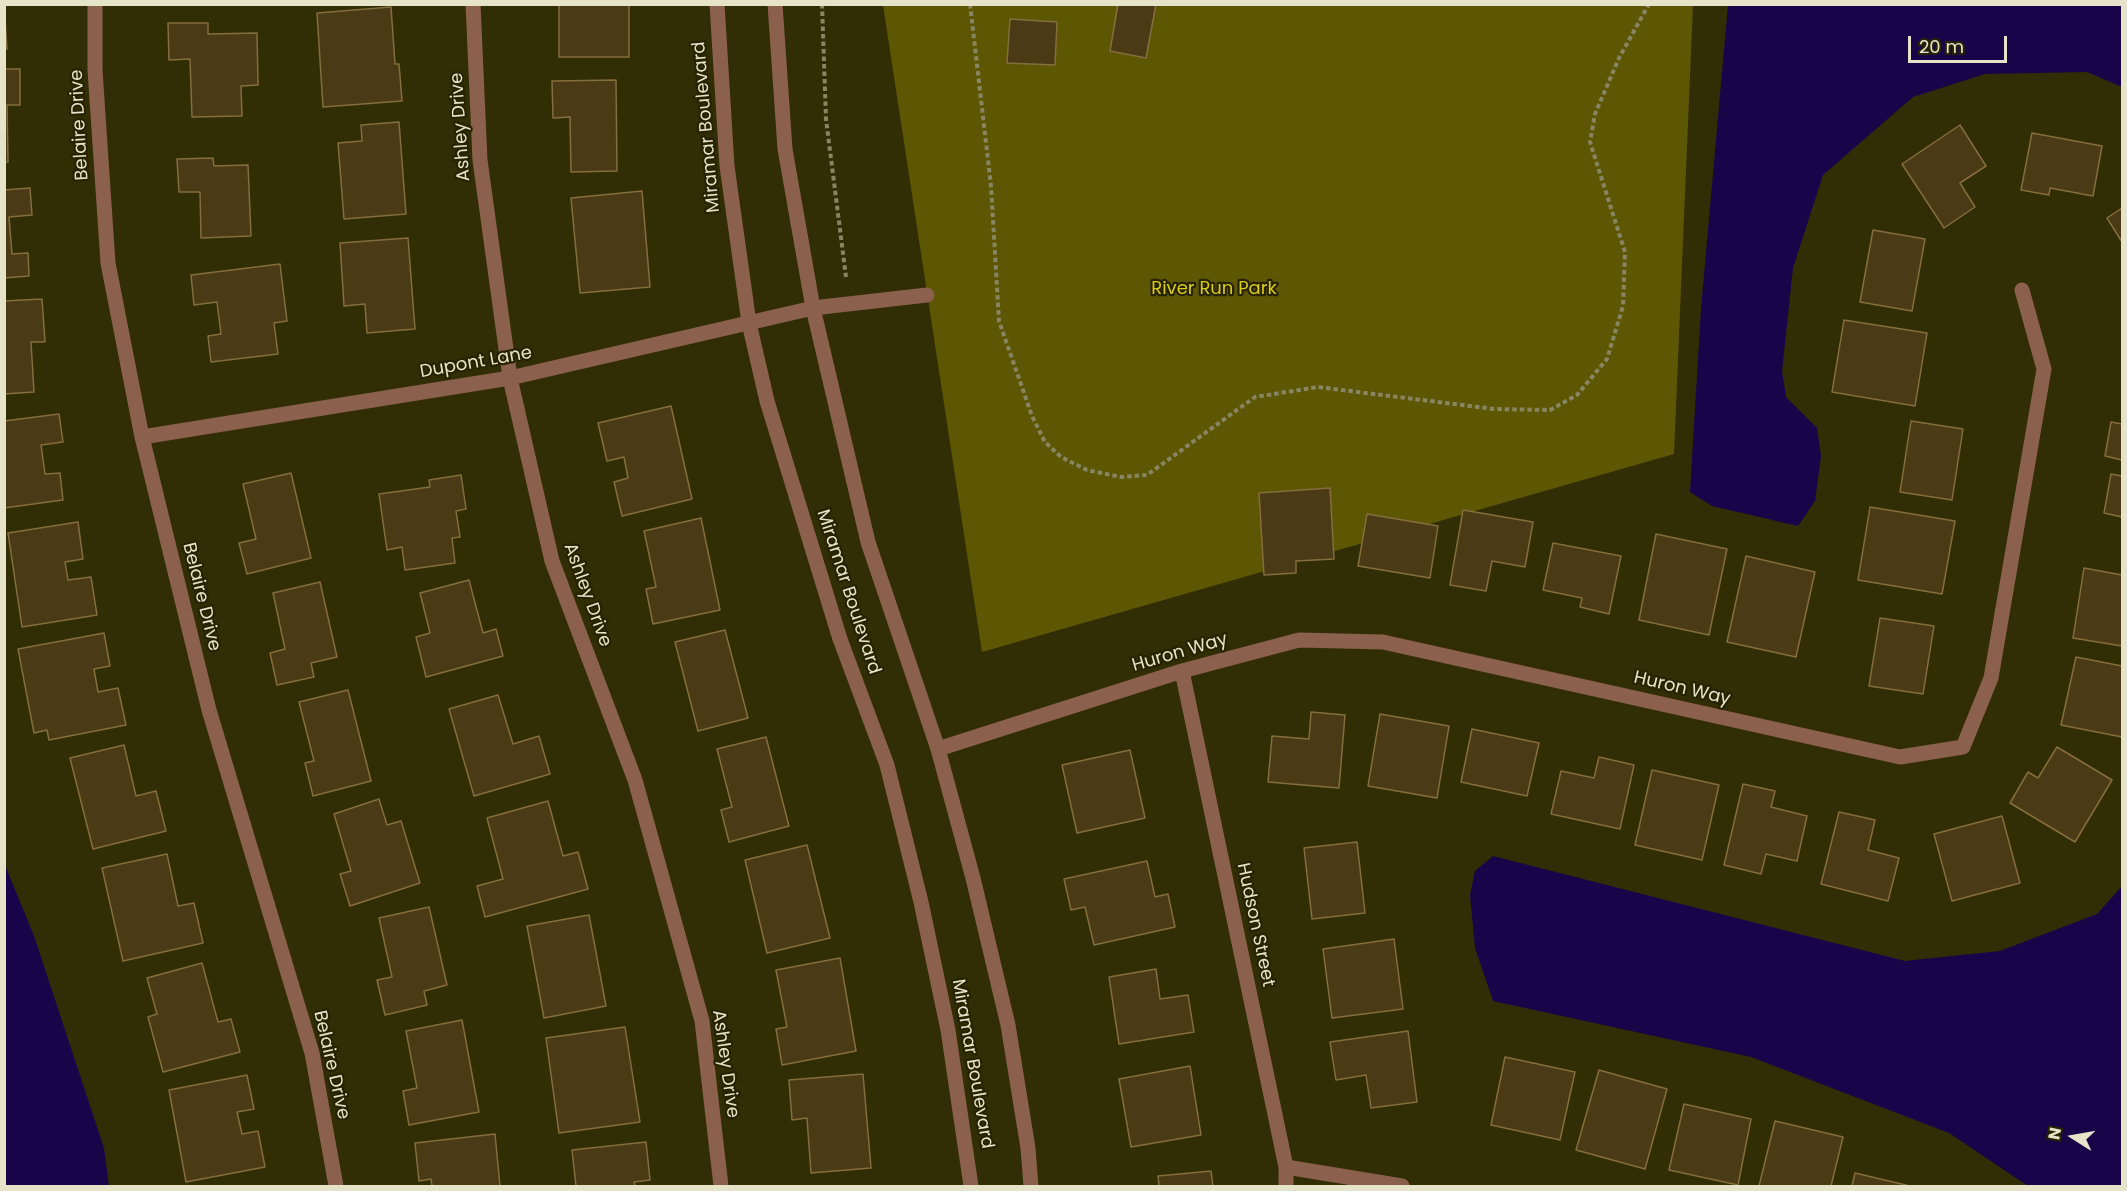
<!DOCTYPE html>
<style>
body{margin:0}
#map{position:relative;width:2127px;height:1191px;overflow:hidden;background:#312d04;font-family:Poppins,sans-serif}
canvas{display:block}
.frame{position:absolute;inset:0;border:6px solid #e5e3c8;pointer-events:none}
.north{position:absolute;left:2043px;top:1107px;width:60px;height:60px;-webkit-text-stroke:4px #272300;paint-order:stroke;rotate:281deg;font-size:16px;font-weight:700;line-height:24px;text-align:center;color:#e5e3c8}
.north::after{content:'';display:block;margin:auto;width:21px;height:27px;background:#e5e3c8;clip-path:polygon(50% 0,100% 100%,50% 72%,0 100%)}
.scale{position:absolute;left:1908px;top:36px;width:99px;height:27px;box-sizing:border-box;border:3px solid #e5e3c8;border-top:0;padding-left:8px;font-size:18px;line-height:21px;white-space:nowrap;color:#e5e3c8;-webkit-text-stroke:4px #272300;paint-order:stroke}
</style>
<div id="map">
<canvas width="2127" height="1191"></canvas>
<div class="frame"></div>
<div class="north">N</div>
<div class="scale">20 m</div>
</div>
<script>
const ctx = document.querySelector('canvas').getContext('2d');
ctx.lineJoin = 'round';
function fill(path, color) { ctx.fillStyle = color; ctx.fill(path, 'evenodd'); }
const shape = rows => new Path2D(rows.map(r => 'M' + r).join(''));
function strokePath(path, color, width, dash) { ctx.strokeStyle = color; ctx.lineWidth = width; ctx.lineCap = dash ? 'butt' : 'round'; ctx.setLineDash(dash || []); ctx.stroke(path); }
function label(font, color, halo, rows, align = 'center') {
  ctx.font = font + ' Poppins,sans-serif'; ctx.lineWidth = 4.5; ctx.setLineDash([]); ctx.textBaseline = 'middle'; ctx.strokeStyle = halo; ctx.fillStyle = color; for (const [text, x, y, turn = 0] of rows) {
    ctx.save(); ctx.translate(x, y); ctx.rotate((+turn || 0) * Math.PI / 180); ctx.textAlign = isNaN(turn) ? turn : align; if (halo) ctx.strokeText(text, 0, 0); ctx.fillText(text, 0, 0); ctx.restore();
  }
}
fill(shape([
 [883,5,1693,5,1674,454,982,652]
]), '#5d5603');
fill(shape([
 [1728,5,2122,5,2122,87,2087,72,1985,74,1913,97,1823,175,1793,268,1782,371,1786,397,1817,428,1821,456,1815,501,1798,526,1712,506,1690,492,1701,309],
 [1493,856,1905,961,2000,951,2097,914,2122,886,2122,1186,2028,1186,1949,1133,1751,1057,1493,1001,1475,948,1470,895,1475,871],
 [5,865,34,936,104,1148,109,1186,5,1186]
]), '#180549');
const building = shape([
 [4,4,7,49,4,49,4,4],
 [559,4,629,4,629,57,559,57,559,4],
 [1118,4,1156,4,1146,58,1110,51,1118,4],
 [391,7,395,64,399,64,402,101,323,107,317,13,391,7],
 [1010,19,1057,22,1055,65,1007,63,1010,19],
 [168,23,208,23,208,34,257,33,258,85,241,86,242,116,192,117,190,59,169,60,168,23],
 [4,69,20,69,20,105,7,105,8,162,4,162,4,69],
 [616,80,617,171,571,172,570,117,553,118,552,81,616,80],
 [399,122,406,214,344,219,338,143,362,141,361,125,399,122],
 [1960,125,1986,166,1960,183,1975,207,1944,228,1902,164,1960,125],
 [2032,133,2102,146,2093,196,2050,188,2049,195,2021,190,2032,133],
 [213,158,214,166,248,165,251,236,201,238,200,192,179,192,177,159,213,158],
 [30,188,32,215,9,217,12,254,28,253,29,276,4,278,4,190,30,188],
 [642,191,650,287,580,293,571,198,642,191],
 [2122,208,2122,242,2107,218,2122,208],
 [1873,230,1925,239,1912,311,1860,302,1873,230],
 [408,238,415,329,367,333,365,304,344,306,340,243,408,238],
 [280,264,287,321,274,323,278,354,211,362,208,336,221,334,217,302,194,305,191,275,280,264],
 [42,299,45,342,31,342,34,392,4,394,4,301,42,299],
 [1844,320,1927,333,1915,406,1832,392,1844,320],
 [671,406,692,499,622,516,614,482,628,478,624,457,607,461,598,423,671,406],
 [59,414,63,442,41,445,45,474,60,473,63,500,4,508,4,421,59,414],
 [1911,421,1963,429,1952,500,1900,492,1911,421],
 [2111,422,2122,424,2122,460,2105,456,2111,422],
 [291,473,311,558,247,574,239,543,256,539,243,484,291,473],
 [2111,474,2122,476,2122,517,2104,513,2111,474],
 [461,475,466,509,456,511,460,537,452,538,455,563,405,570,402,547,387,550,379,494,430,487,429,480,461,475],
 [1330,488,1334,559,1296,561,1296,573,1264,575,1259,493,1330,488],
 [1870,507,1955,521,1942,594,1858,580,1870,507],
 [1463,510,1533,522,1525,567,1492,561,1486,591,1450,585,1463,510],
 [1367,514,1438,526,1430,578,1358,566,1367,514],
 [701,518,720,610,653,624,646,589,656,587,644,531,701,518],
 [78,522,83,559,65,562,68,580,91,577,97,615,22,627,8,533,78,522],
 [1656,534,1727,549,1709,635,1639,620,1656,534],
 [1553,543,1621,556,1609,614,1580,607,1582,598,1543,590,1553,543],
 [1746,556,1815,572,1796,657,1727,642,1746,556],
 [2084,568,2122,575,2122,646,2073,638,2084,568],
 [469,580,483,633,496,629,503,656,426,677,416,637,430,633,420,593,469,580],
 [320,582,337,657,311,663,314,677,277,685,270,653,285,649,273,593,320,582],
 [1880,618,1934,626,1923,694,1869,686,1880,618],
 [725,630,748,718,698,731,675,642,725,630],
 [104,633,110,666,94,669,98,692,118,688,126,725,49,740,47,730,34,733,18,649,104,633],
 [2076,657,2122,666,2122,737,2061,725,2076,657],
 [348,690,371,781,313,796,305,763,314,761,299,702,348,690],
 [498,695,513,744,539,736,550,774,474,796,449,709,498,695],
 [1311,712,1345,715,1339,788,1268,782,1272,736,1309,739,1311,712],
 [1380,714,1449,726,1437,798,1368,786,1380,714],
 [1472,729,1539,743,1527,796,1461,782,1472,729],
 [766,737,789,826,729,842,721,810,732,807,717,749,766,737],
 [124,745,136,796,156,791,166,831,93,849,70,758,124,745],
 [2057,747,2112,780,2075,842,2010,803,2028,772,2038,778,2057,747],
 [1130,750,1145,818,1077,833,1062,765,1130,750],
 [1599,757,1634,765,1620,829,1551,814,1561,771,1594,778,1599,757],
 [1652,770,1719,785,1702,860,1635,845,1652,770],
 [1743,784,1775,791,1771,807,1807,816,1797,861,1766,854,1761,874,1724,865,1743,784],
 [379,799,387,825,401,821,420,883,350,906,340,874,351,871,334,814,379,799],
 [548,801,563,856,578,852,588,889,485,917,477,886,503,879,487,818,548,801],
 [1839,812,1875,820,1868,850,1899,858,1888,901,1821,884,1839,812],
 [2002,816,2020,883,1952,901,1934,834,2002,816],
 [1357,842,1365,913,1312,919,1304,848,1357,842],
 [807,845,830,938,767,953,745,860,807,845],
 [167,854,178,906,194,903,203,943,123,961,102,868,167,854],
 [1147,861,1155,897,1168,894,1175,927,1094,945,1085,907,1071,910,1064,879,1147,861],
 [429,907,447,985,424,991,427,1005,385,1015,377,980,392,977,379,918,429,907],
 [589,915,606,1006,544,1018,527,926,589,915],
 [1394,939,1403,1009,1332,1018,1323,949,1394,939],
 [840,958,856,1051,782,1065,776,1029,787,1027,776,970,840,958],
 [202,963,218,1022,231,1019,240,1052,163,1072,148,1017,157,1014,147,978,202,963],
 [1156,969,1160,999,1188,995,1194,1032,1119,1044,1109,977,1156,969],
 [462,1020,479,1112,409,1125,403,1091,417,1088,406,1031,462,1020],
 [625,1027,640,1122,559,1133,546,1038,625,1027],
 [1408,1031,1417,1102,1371,1108,1366,1075,1336,1080,1330,1042,1408,1031],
 [1505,1057,1575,1072,1560,1140,1491,1125,1505,1057],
 [1190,1066,1201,1135,1131,1147,1119,1079,1190,1066],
 [1599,1070,1667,1089,1645,1169,1576,1150,1599,1070],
 [863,1074,871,1168,811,1173,807,1118,792,1120,789,1080,863,1074],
 [247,1075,254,1109,237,1112,242,1134,258,1131,265,1167,186,1182,169,1090,247,1075],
 [1684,1104,1751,1119,1738,1185,1669,1170,1684,1104],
 [1775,1121,1843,1137,1831,1186,1759,1186,1775,1121],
 [495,1134,500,1186,432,1186,431,1179,419,1181,415,1143,495,1134],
 [646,1142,650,1180,634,1182,635,1186,576,1186,572,1150,646,1142],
 [1211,1171,1213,1186,1159,1186,1158,1176,1211,1171],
 [1855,1173,1910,1186,1852,1186,1855,1173]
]);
fill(building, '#4b3a16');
strokePath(building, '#856e3e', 1.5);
strokePath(shape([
 [822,4,826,119,846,277],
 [970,4,991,186,999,321,1032,416,1045,442,1061,457,1087,470,1121,477,1147,475,1255,397,1318,387,1494,409,1550,410,1577,395,1607,359,1623,306,1625,252,1590,142,1595,114,1619,58,1649,4]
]), '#888563', 4, [4.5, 3]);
strokePath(shape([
 [813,308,927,295]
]), '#8b604d', 15);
strokePath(shape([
 [95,4,95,70,108,263,142,437,209,710,312,1053,336,1186],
 [473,4,480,160,510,378,552,561,635,780,702,1021,721,1186],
 [142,437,510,378,813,308],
 [1182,671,1286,1167,1286,1186],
 [938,749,1182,671,1299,640,1383,642,1900,757,1963,747,1991,678,2044,369,2022,290],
 [1286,1167,1402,1186]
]), '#8b604d', 15);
strokePath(shape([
 [717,4,727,166,749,323,767,401,840,639,887,765,921,902,948,1030,971,1186],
 [775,4,785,149,813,308,868,542,938,749,973,878,1008,1025,1028,1148,1031,1186]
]), '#8b604d', 15);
label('18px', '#e5e3c8', '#272300', [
 ["Belaire Drive",80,125,-93],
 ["Ashley Drive",461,127,-94],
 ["Miramar Boulevard",707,127,-95],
 ["Dupont Lane",476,363,-10],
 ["Miramar Boulevard",848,592,72],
 ["Ashley Drive",587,595,70],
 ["Belaire Drive",201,597,76],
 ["Huron Way",1180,653,-16],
 ["Huron Way",1682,689,13],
 ["Hudson Street",1255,925,78],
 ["Ashley Drive",725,1064,82],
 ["Miramar Boulevard",972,1064,80],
 ["Belaire Drive",331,1065,77]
]);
label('18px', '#d9cc17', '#272300', [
 ["River Run Park",1214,289]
]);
</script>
